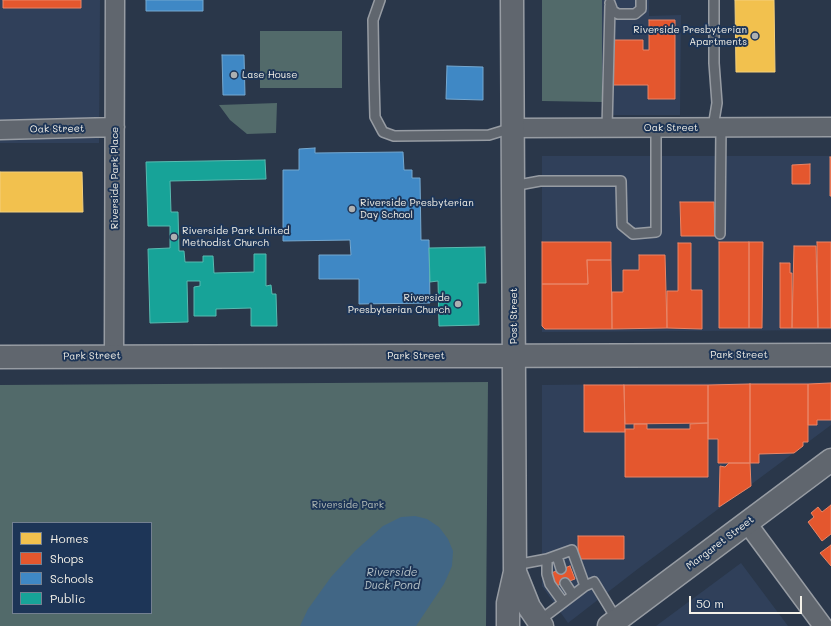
<!DOCTYPE html>
<style>
body{margin:0}
#map{position:relative;width:831px;height:626px;overflow:hidden;background:#2a374a;font-family:Mali,sans-serif}
canvas{display:block}
.legend{position:absolute;left:12px;top:522px;width:140px;height:92px;box-sizing:border-box;background:#1d3557;border:1px solid #738091;margin:0;padding:5px 7px;list-style:none;font-size:12px;color:#f4f1e8}
.legend li{display:flex;align-items:center;gap:8px;height:20px}
.legend b{width:20px;border:1px solid #738091}
.scale{position:absolute;left:689px;top:596px;width:113px;height:18px;box-sizing:border-box;border:2px solid #f4f1e8;border-top:0;padding-left:5px;font-size:12px;line-height:14px;white-space:nowrap;color:#f4f1e8;-webkit-text-stroke:3px #1d3557;paint-order:stroke}
</style>
<div id="map">
<canvas width="831" height="626"></canvas>
<ul class="legend">
<li><b style="height:11px;background:#f2c14e"></b>Homes</li>
<li><b style="height:11px;background:#e4572e"></b>Shops</li>
<li><b style="height:11px;background:#3f88c5"></b>Schools</li>
<li><b style="height:11px;background:#17a398"></b>Public</li>
</ul>
<div class="scale">50 m</div>
</div>
<script>
const ctx = document.querySelector('canvas').getContext('2d');
ctx.lineJoin = 'round';
function fill(path, color) { ctx.fillStyle = color; ctx.fill(path, 'evenodd'); }
const shape = rows => new Path2D(rows.map(r => 'M' + r).join(''));
function strokePath(path, color, width, dash) { ctx.strokeStyle = color; ctx.lineWidth = width; ctx.lineCap = dash ? 'butt' : 'round'; ctx.setLineDash(dash || []); ctx.stroke(path); }
function label(font, color, halo, rows, align = 'center') {
  ctx.font = font + ' Mali,sans-serif'; ctx.lineWidth = 4; ctx.setLineDash([]); ctx.textBaseline = 'middle'; ctx.strokeStyle = halo; ctx.fillStyle = color; for (const [text, x, y, turn = 0] of rows) {
    ctx.save(); ctx.translate(x, y); ctx.rotate((+turn || 0) * Math.PI / 180); ctx.textAlign = isNaN(turn) ? turn : align; if (halo) ctx.strokeText(text, 0, 0); ctx.fillText(text, 0, 0); ctx.restore();
  }
}
fill(shape([
 [0,0,100,0,99,143,0,143],
 [602,0,649,0,649,16,681,15,680,115,602,115],
 [542,156,831,156,831,330,542,332],
 [831,382,831,425,639,568,568,623,542,586,542,385],
 [741,563,788,626,656,626]
]), '#30405a');
fill(shape([
 [542,0,602,0,602,102,542,101],
 [260,31,342,31,342,88,260,88],
 [277,103,276,133,247,134,230,120,219,105],
 [488,382,486,626,0,626,0,385],
 [13,523,151,523,151,613,13,613]
]), '#526a6a');
fill(shape([
 [415,516,427,519,439,527,448,539,453,551,452,566,444,584,416,626,300,626,308,609,331,577,355,551,383,526,401,517]
]), '#416685');
const homes = shape([
 [735,0,774,0,775,72,736,72,735,0],
 [0,172,82,172,83,212,0,212,0,172]
]);
fill(homes, '#f2c14e');
strokePath(homes, '#f3cf7c', 1);
const shops = shape([
 [3,0,81,0,81,8,3,8,3,0],
 [649,20,675,20,675,99,648,99,648,85,611,85,611,40,643,40,643,50,649,50,649,20],
 [830,157,831,157,831,196,830,196,830,157],
 [810,164,810,184,792,184,792,165,810,164],
 [680,202,714,202,715,236,681,236,680,202],
 [542,242,611,242,611,260,587,260,588,284,542,284,542,242],
 [719,242,749,242,749,328,719,328,719,242],
 [749,242,763,242,762,328,749,328,749,242],
 [817,242,831,242,831,328,818,328,817,242],
 [678,243,691,243,691,290,702,290,702,329,667,328,667,291,678,291,678,243],
 [794,246,816,246,818,328,792,328,794,246],
 [639,255,665,255,667,328,612,329,612,292,623,292,623,270,639,270,639,255],
 [587,260,611,260,612,329,545,329,542,326,542,284,588,284,587,260],
 [780,263,790,263,790,273,792,273,792,328,780,328,780,263],
 [831,383,831,420,817,420,817,425,808,425,808,384,831,383],
 [750,384,808,384,808,442,803,442,803,446,794,453,759,454,759,463,750,463,750,384],
 [750,384,750,463,718,463,718,439,708,439,708,385,750,384],
 [584,385,624,385,625,432,584,432,584,385],
 [624,385,708,385,708,423,625,424,624,385],
 [708,423,708,477,625,477,625,429,634,429,634,424,647,424,647,429,690,429,690,424,708,423],
 [729,463,750,463,751,486,719,507,720,466,725,467,729,463],
 [831,505,831,534,822,541,808,522,814,517,811,513,818,507,822,512,831,505],
 [578,536,624,536,624,559,578,559,578,536],
 [831,545,831,566,820,553,831,545],
 [570,566,575,579,556,586,551,573,570,566]
]);
fill(shops, '#e4572e');
strokePath(shops, '#e98566', 1);
const schools = shape([
 [146,0,203,0,203,11,146,11,146,0],
 [222,55,244,55,245,95,223,95,222,55],
 [447,66,483,67,483,100,446,99,447,66],
 [315,148,315,153,403,152,404,170,412,170,412,178,420,178,421,240,429,240,430,303,359,304,359,279,319,279,319,255,351,255,350,240,283,241,283,170,299,170,299,149,315,148]
]);
fill(schools, '#3f88c5');
strokePath(schools, '#75a8d0', 1);
const public = shape([
 [265,160,266,179,170,181,171,212,178,212,179,251,184,251,185,262,203,262,203,256,213,256,214,273,254,272,254,254,266,254,266,286,271,285,272,294,276,294,277,326,251,326,251,308,216,309,216,316,194,316,194,287,200,286,200,281,187,281,188,322,150,323,148,249,170,248,170,226,148,226,146,162,265,160],
 [485,247,486,283,478,283,479,325,439,326,438,281,430,282,429,248,485,247]
]);
fill(public, '#17a398');
strokePath(public, '#59bab0', 1);
const lane = shape([
 [380,0,373,20,374,80,375,117,383,132,394,136,489,135,512,128],
 [610,3,613,11,618,14,635,14,641,9,641,0],
 [713,127,717,103,714,63,714,0],
 [607,128,610,6],
 [513,186,540,181,621,181,622,225,633,234,656,232,656,128],
 [720,234,721,127],
 [557,556,561,569],
 [515,565,547,559],
 [565,583,573,595],
 [563,602,550,584,547,574,547,559,572,550,585,586],
 [539,621,585,586,594,582,617,620]
]);
const street = shape([
 [512,128,831,127],
 [0,130,115,127],
 [114,356,115,0],
 [747,523,823,626]
]);
const secondary = shape([
 [512,0,515,572,529,607,542,626],
 [0,357,831,355],
 [508,626,508,603,515,572],
 [609,626,831,460]
]);
strokePath(lane, '#979ca3', 12);
strokePath(street, '#979ca3', 21);
strokePath(secondary, '#979ca3', 25);
strokePath(lane, '#60666e', 9);
strokePath(street, '#60666e', 18);
strokePath(secondary, '#60666e', 22);
for (const [x, y, r, color] of [
 [755,36,4,"#adb0b1"],
 [234,75,4,"#adb0b1"],
 [352,209,4,"#adb0b1"],
 [174,237,4,"#adb0b1"],
 [458,304,4,"#adb0b1"]
]) { const dot = new Path2D(); dot.arc(x, y, r, 0, 2 * Math.PI); ctx.fillStyle = color; ctx.fill(dot); strokePath(dot, '#1d3557', 1.5); }
label('10px', '#f4f1e8', '#1d3557', [
 ["Riverside Presbyterian",747,30,"right"],
 ["Apartments",747,42,"right"],
 ["Lase House",242,75],
 ["Riverside Presbyterian",360,203],
 ["Day School",360,215],
 ["Riverside Park United",182,231],
 ["Methodist Church",182,243],
 ["Riverside",450,298,"right"],
 ["Presbyterian Church",450,310,"right"]
], 'left');
label('10px', '#f4f1e8', '#1d3557', [
 ["Oak Street",671,128],
 ["Oak Street",57,129,-1],
 ["Riverside Park Place",115,178,-90],
 ["Post Street",514,316,-90],
 ["Park Street",739,355],
 ["Park Street",92,356,-1],
 ["Park Street",416,356],
 ["Margaret Street",720,543,-37]
]);
label('10px', '#b6beb8', '#1d3557', [
 ["Riverside Park",348,505]
]);
label('italic 11px', '#b6c2c7', '#1d3557', [
 ["Riverside",392,573],
 ["Duck Pond",392,586]
]);
</script>
